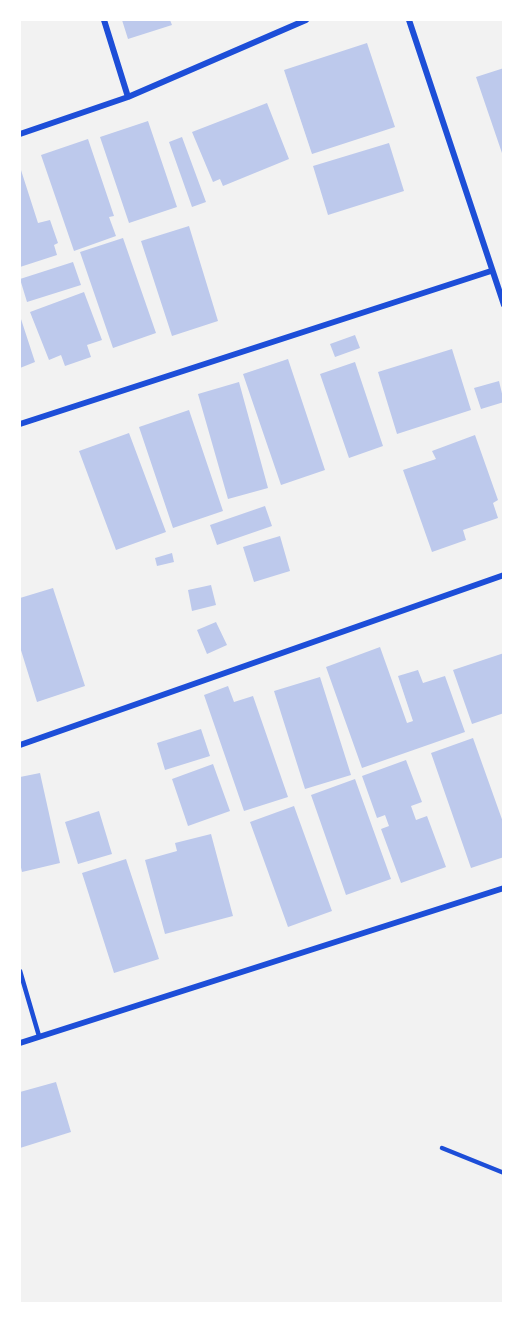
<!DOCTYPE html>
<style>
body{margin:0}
#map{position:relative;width:523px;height:1323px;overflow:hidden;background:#f2f2f2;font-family:Literata,serif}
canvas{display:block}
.frame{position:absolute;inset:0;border:21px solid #fff;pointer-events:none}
</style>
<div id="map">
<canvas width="523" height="1323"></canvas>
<div class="frame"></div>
</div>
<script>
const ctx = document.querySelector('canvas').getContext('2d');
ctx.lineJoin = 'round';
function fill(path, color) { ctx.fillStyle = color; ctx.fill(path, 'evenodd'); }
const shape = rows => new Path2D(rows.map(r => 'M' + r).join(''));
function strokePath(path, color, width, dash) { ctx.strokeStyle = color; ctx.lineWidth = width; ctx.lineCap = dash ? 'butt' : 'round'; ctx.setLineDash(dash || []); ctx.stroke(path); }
fill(shape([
 [122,20,170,20,172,25,128,39],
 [367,43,395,127,312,154,284,70],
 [504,68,504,156,503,156,476,77],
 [267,103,289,159,223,186,220,179,213,182,192,132],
 [148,121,177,207,129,223,100,137],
 [182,137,206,202,192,207,169,142],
 [88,139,114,216,109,217,116,236,74,251,41,155],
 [389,143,404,191,328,215,313,166],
 [20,167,38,223,50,220,58,243,54,245,57,255,20,267],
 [189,226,218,321,172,336,141,241],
 [123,238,156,333,113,348,80,252],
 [73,262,81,285,27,302,20,279],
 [84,292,102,340,87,345,91,357,65,366,61,355,49,360,30,312],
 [20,316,35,362,20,368],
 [355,335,360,348,335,357,330,344],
 [452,349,471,410,397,434,378,372],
 [288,359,325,470,281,485,243,374],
 [355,362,383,446,349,458,320,374],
 [499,381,504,402,481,409,474,388],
 [239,382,268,488,228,499,198,394],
 [189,410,223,511,173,528,139,427],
 [129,433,166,532,116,550,79,451],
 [475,435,498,500,493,503,498,518,463,530,466,540,432,552,403,470,436,459,432,451],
 [265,506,272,526,217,545,210,525],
 [280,536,290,571,254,582,243,547],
 [172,553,174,562,157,566,155,558],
 [211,585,216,605,192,611,188,590],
 [53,588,85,686,37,702,20,647,20,598],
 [216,622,227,645,207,654,197,630],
 [380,647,407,723,413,721,398,676,418,670,423,683,445,676,465,732,362,768,326,667],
 [504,653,504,713,472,724,453,670],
 [320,677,351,775,305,789,274,691],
 [228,686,234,702,253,696,288,797,244,811,204,695],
 [201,729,210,756,165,770,157,743],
 [473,738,504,825,504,857,471,868,431,753],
 [406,760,422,802,411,806,416,820,427,816,446,867,401,883,381,829,389,826,385,815,377,818,362,776],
 [213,764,230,811,188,826,172,779],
 [40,773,60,863,22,872,20,863,20,777],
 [355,779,391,879,346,895,311,795],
 [294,806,332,911,288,927,250,822],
 [99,811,112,854,78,864,65,822],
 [211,834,233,916,165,934,145,860,177,851,175,843],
 [126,859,159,959,114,973,82,873],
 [56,1082,71,1132,20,1148,20,1092]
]), '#bdc9ec');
strokePath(shape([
 [20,971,39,1036],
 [442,1148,504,1173]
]), '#1d4ed8', 4.5);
strokePath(shape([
 [104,20,128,97],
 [409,20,504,305],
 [20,134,128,97,306,20],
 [20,424,491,271],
 [20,745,504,575],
 [20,1043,504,888]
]), '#1d4ed8', 6);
</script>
